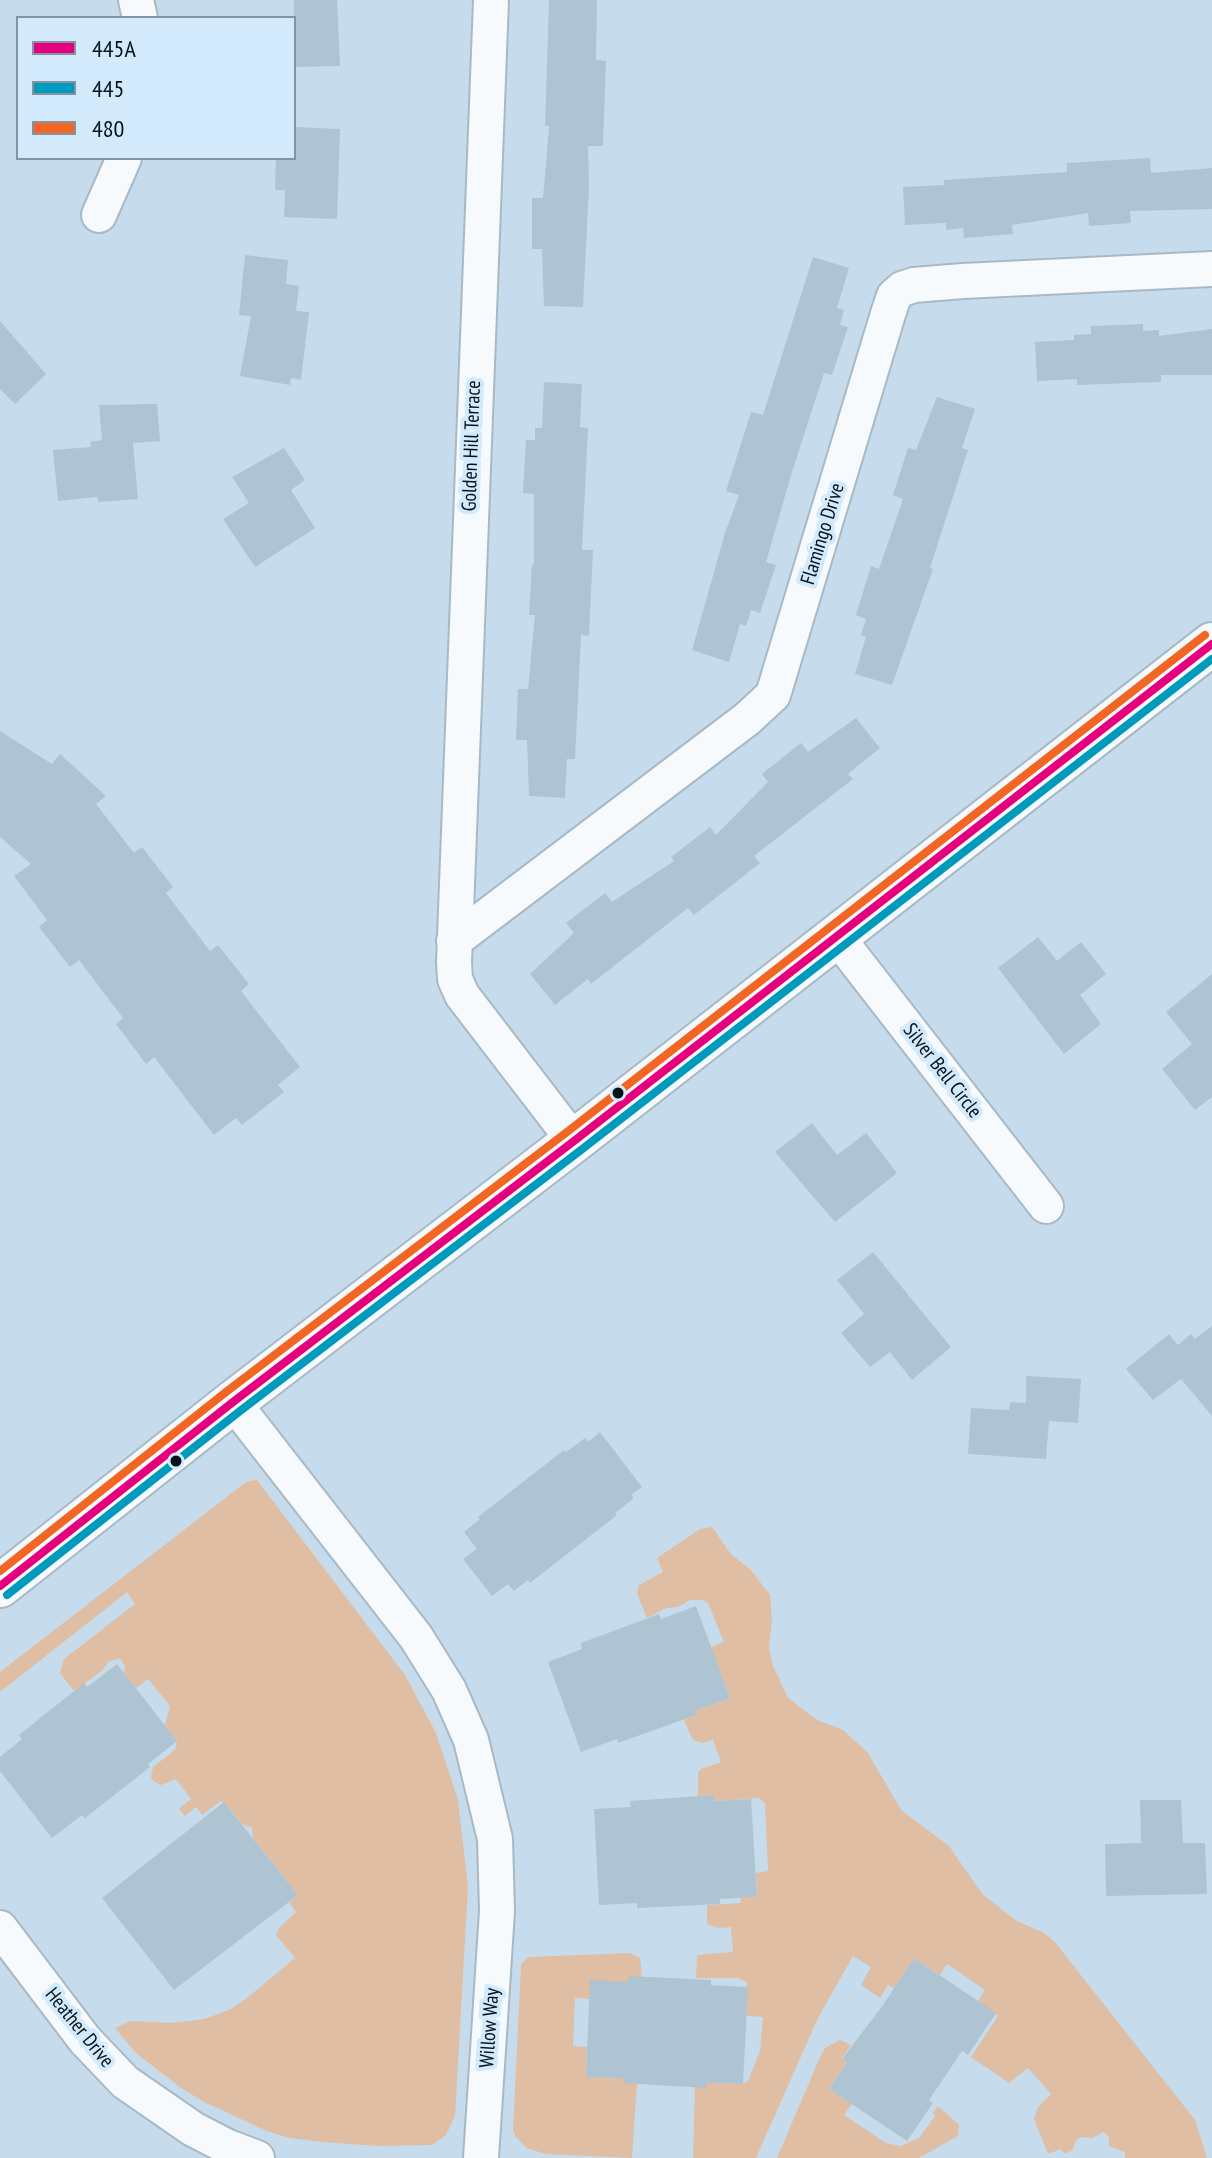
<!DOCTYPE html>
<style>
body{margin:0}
#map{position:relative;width:1212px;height:2158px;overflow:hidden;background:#c6dcec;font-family:"PT Sans Narrow",sans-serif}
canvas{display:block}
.legend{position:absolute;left:16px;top:16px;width:280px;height:144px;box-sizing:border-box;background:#d2eafc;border:2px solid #8094a2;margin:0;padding:10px 14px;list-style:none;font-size:24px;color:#04121b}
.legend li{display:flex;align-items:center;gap:16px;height:40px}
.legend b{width:40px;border:2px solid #8094a2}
</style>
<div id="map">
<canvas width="1212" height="2158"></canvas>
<ul class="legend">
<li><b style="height:10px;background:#e5007d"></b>445A</li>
<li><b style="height:10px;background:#009abc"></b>445</li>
<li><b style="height:10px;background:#f26522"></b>480</li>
</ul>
</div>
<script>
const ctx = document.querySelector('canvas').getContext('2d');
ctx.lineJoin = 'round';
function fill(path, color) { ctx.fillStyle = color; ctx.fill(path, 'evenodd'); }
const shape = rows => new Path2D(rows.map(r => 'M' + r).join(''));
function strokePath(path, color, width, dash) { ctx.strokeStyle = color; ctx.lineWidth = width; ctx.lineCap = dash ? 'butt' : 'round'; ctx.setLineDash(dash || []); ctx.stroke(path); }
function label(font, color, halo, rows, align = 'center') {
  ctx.font = font + ' "PT Sans Narrow",sans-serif'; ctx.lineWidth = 8; ctx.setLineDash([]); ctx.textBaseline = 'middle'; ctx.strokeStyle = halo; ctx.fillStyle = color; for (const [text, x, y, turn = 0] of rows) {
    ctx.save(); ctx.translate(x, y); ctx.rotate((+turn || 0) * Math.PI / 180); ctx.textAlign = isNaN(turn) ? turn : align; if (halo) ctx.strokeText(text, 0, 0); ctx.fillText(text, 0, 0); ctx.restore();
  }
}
fill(shape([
 [257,1480,405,1675,436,1733,458,1800,468,1887,455,2116,446,2135,432,2145,378,2146,323,2142,289,2138,267,2131,204,2102,181,2088,136,2053,115,2028,131,2021,170,2023,205,2019,231,2009,247,1998,295,1958,276,1935,279,1928,296,1912,289,1903,298,1895,253,1838,252,1828,242,1824,224,1802,221,1801,202,1815,196,1807,185,1816,179,1809,191,1799,176,1779,161,1785,153,1781,151,1777,153,1767,175,1750,177,1741,165,1725,170,1706,148,1679,136,1688,124,1673,125,1667,120,1658,108,1662,103,1670,74,1691,60,1673,64,1659,135,1604,127,1592,0,1692,0,1672,246,1482],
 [712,1527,731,1554,751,1570,770,1595,772,1620,769,1648,773,1666,788,1698,817,1720,843,1730,868,1753,901,1810,949,1846,983,1895,1017,1921,1044,1933,1054,1941,1195,2120,1207,2158,1125,2158,1125,2152,1109,2146,1109,2137,1103,2132,1093,2138,1082,2137,1076,2140,1073,2150,1064,2154,1061,2149,1048,2154,1034,2119,1038,2107,1051,2094,1028,2068,1009,2083,971,2057,998,2016,978,2001,985,1990,947,1964,940,1975,914,1958,894,1988,888,1985,880,1998,861,1985,871,1967,853,1956,818,2018,756,2158,693,2158,695,2087,705,2087,706,2083,743,2084,748,2081,760,2051,763,2017,747,2016,747,1982,737,1978,696,1978,697,1955,733,1952,731,1927,718,1928,707,1924,707,1905,740,1903,741,1898,757,1897,756,1873,768,1871,765,1803,759,1798,714,1801,713,1795,698,1796,698,1773,701,1769,721,1762,713,1740,702,1743,693,1740,684,1720,695,1715,694,1711,730,1698,711,1647,724,1642,708,1603,703,1600,690,1600,678,1607,666,1608,647,1618,637,1593,639,1585,663,1572,657,1558,700,1529],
 [629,1953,640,1958,642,1977,628,1977,628,1982,589,1999,575,1998,573,2046,587,2047,586,2077,623,2078,637,2084,632,2158,545,2154,527,2148,516,2137,513,2131,521,1964,529,1957],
 [840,2040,851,2045,842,2058,847,2062,829,2089,852,2104,844,2115,886,2143,901,2146,919,2138,935,2116,933,2113,938,2106,959,2125,958,2136,919,2158,777,2158,820,2057,825,2048]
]), '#dfbea3');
fill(shape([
 [294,0,337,0,340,66,294,67],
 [549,0,597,0,596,60,606,61,603,146,588,146,589,185,583,307,544,306,542,249,532,249,532,198,543,198,549,126,545,126],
 [294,127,340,129,337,219,284,217,285,190,275,190,276,158,294,158],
 [1150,158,1151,173,1212,168,1212,209,1130,211,1131,223,1089,226,1088,213,1012,225,1013,234,964,238,963,228,946,230,946,223,905,225,903,187,944,185,944,180,1067,172,1067,163],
 [245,255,288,260,286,284,299,286,296,311,309,312,301,380,291,378,290,385,240,376,251,316,239,315],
 [813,257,849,268,837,308,844,310,840,325,848,327,832,375,824,373,792,472,766,562,776,565,760,613,751,610,746,626,740,624,729,662,692,650,725,533,739,495,726,491,751,412,763,415],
 [0,321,46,374,15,404,0,389],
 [1143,324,1143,331,1159,330,1159,336,1212,329,1212,375,1161,375,1161,382,1077,385,1077,379,1037,381,1035,342,1074,340,1074,335,1091,334,1091,326],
 [544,382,582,384,580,427,588,428,582,550,593,550,589,636,581,635,575,759,567,759,565,798,529,796,527,740,516,740,518,689,528,689,535,615,529,615,532,564,534,565,534,494,523,493,526,440,535,440,535,428,542,428],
 [937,397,975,409,962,448,968,450,930,568,933,569,892,685,855,674,866,637,861,635,866,619,856,615,871,566,879,569,903,499,893,495,908,448,916,450],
 [157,404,160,441,133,443,138,499,98,502,97,497,58,501,53,450,91,447,90,442,102,440,99,405],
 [284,448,305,480,291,490,315,528,255,567,223,519,249,503,232,477],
 [856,718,880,748,848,774,853,779,754,856,760,863,694,915,688,908,591,984,588,979,555,1005,530,974,574,933,566,923,605,893,612,902,674,861,671,857,710,827,716,835,768,782,762,774,801,743,808,752],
 [0,731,52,764,60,754,106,796,96,804,134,853,142,847,173,887,166,893,210,951,218,945,249,984,241,991,300,1067,278,1085,284,1092,242,1125,236,1118,214,1135,154,1057,146,1064,116,1024,123,1018,79,960,70,967,39,927,47,920,14,876,31,864,0,837],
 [1038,937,1057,961,1081,942,1106,974,1080,995,1101,1024,1064,1054,998,968],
 [1212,974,1212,1097,1195,1110,1162,1069,1192,1044,1166,1012],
 [812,1123,837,1155,866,1133,897,1173,835,1222,775,1152],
 [873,1252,951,1347,912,1380,890,1352,870,1367,841,1333,864,1314,837,1280],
 [1212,1326,1212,1416,1181,1379,1153,1400,1126,1369,1169,1334,1178,1345,1191,1334,1195,1339],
 [1026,1376,1081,1379,1078,1423,1049,1421,1046,1459,968,1454,971,1408,1009,1410,1010,1402,1026,1403],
 [600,1432,642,1487,631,1495,634,1498,615,1513,617,1515,530,1583,528,1580,514,1591,508,1584,492,1596,463,1559,477,1549,464,1532,480,1519,478,1517,564,1450,566,1452,585,1438,588,1442],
 [696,1606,730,1698,694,1711,696,1715,618,1743,617,1739,581,1752,548,1662,582,1649,581,1643,659,1614,661,1619],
 [117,1664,177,1741,148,1764,150,1767,85,1818,82,1815,52,1838,0,1771,0,1757,22,1739,19,1735,84,1683,87,1687],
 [714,1795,714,1801,751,1799,757,1897,720,1899,720,1904,637,1908,637,1903,599,1905,594,1809,631,1807,630,1801],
 [1140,1800,1181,1800,1183,1843,1205,1843,1207,1894,1106,1896,1105,1844,1141,1843],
 [224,1802,298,1895,174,1990,102,1898],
 [914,1958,996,2013,968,2055,962,2051,929,2100,933,2103,907,2141,829,2089,847,2062,842,2059,883,2005],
 [628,1976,711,1980,711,1985,748,1987,743,2084,706,2083,706,2088,623,2083,623,2078,586,2077,590,1980,628,1982]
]), '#afc4d2');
const minor = shape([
 [136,0,140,18],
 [491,0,454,962,455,979,462,995,574,1141],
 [99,215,124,158],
 [837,937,1046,1206],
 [454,941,747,719,773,695,888,314,894,296,902,289,914,285,963,281,1212,269],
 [233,1402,416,1637,449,1690,471,1740,495,1839,497,1911,481,2158],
 [0,1928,85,2040,125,2082,193,2129,228,2147,257,2158]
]);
const tertiary = shape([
 [0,1586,233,1402,574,1141,1212,644]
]);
strokePath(minor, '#a8b9c5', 38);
strokePath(tertiary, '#a8b9c5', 46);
strokePath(minor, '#f6fafc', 34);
strokePath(tertiary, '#f6fafc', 42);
strokePath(shape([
 [0,1586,233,1402,574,1141,1212,644]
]), '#e5007d', 8);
strokePath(shape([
 [7,1595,240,1411,581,1150,1212,659]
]), '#009abc', 8);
strokePath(shape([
 [0,1571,226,1392,567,1132,1205,635]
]), '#f26522', 8);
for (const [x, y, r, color] of [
 [618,1093,7,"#04121b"],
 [176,1461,7,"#04121b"]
]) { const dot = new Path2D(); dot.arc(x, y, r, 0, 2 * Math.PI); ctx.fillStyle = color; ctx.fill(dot); strokePath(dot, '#d2eafc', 3); }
label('20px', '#04121b', '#d2eafc', [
 ["Golden Hill Terrace",472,446,-88],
 ["Flamingo Drive",823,534,-73],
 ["Silver Bell Circle",942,1071,52],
 ["Heather Drive",79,2028,51],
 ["Willow Way",490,2028,-86]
]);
</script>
